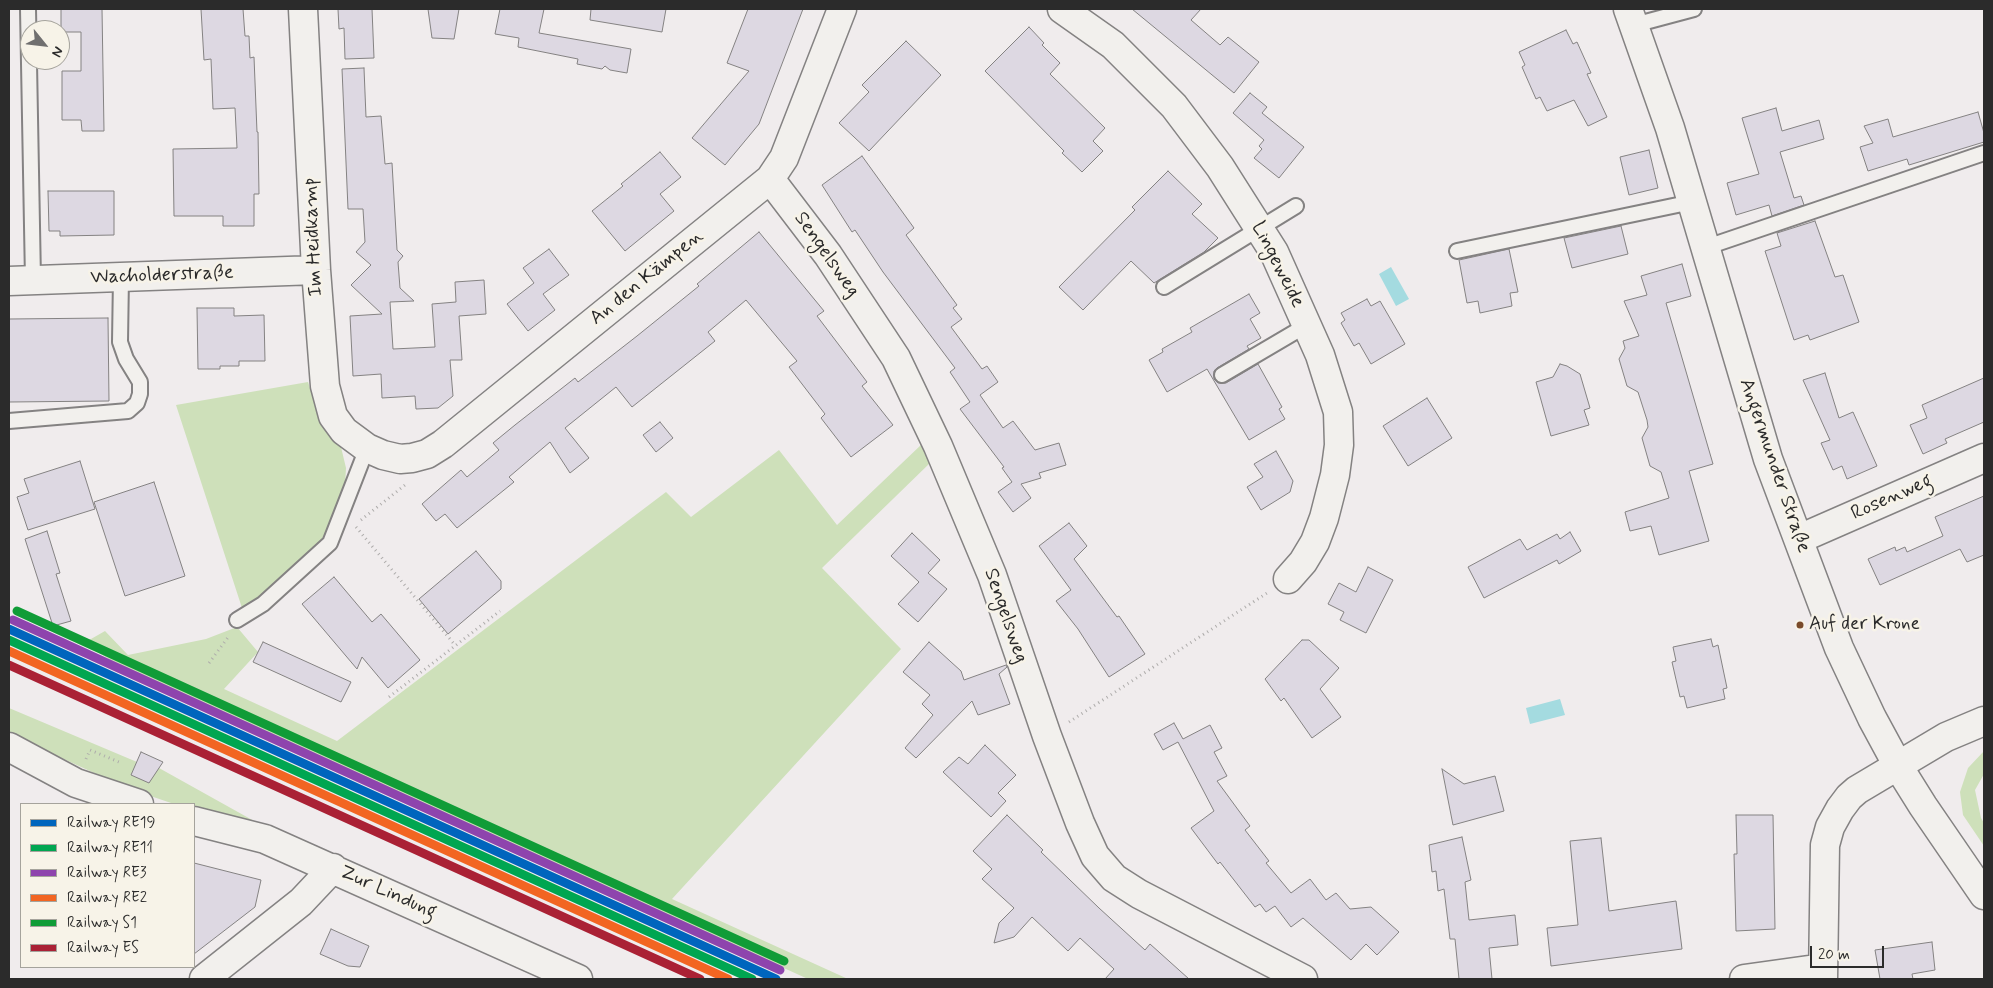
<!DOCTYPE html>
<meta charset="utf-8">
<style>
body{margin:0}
#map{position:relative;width:1993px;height:988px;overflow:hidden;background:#f0eced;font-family:Mynerve,sans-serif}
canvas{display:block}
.frame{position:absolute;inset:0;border:10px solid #2b2b2b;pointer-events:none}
.legend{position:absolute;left:20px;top:803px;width:175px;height:165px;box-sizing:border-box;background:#f7f3e8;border:1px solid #a5a39c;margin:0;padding:6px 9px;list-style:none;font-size:15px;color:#2b2b2b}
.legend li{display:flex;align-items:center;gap:10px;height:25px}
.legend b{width:25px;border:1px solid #a5a39c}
.north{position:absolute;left:20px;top:20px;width:50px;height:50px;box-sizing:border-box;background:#f7f3e8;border:1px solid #a5a39c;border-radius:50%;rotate:119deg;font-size:14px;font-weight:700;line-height:20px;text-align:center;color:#2b2b2b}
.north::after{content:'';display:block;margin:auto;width:18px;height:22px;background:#706f6f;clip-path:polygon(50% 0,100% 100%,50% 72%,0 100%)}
.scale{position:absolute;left:1810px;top:946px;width:74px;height:22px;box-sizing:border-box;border:2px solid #2b2b2b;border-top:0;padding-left:6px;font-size:15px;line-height:18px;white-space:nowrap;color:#2b2b2b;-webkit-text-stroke:4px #f7f3e8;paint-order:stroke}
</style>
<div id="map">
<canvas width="1993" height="988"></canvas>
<div class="frame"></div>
<ul class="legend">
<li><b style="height:6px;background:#0065bd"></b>Railway RE19</li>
<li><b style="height:6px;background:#00a651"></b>Railway RE11</li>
<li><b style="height:6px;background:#8e44ad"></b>Railway RE3</li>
<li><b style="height:6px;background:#f26522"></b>Railway RE2</li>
<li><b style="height:6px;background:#109c37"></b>Railway S1</li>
<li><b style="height:6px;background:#aa2135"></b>Railway ES</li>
</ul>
<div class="north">N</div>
<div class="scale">20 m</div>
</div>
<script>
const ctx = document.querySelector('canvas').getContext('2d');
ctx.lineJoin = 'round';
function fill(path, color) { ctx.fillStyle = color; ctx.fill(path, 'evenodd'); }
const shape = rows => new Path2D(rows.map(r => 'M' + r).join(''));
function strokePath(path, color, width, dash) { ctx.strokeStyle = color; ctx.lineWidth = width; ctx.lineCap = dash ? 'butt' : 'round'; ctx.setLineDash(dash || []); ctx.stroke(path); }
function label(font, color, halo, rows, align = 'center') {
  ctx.font = font + ' Mynerve,sans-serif'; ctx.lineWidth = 5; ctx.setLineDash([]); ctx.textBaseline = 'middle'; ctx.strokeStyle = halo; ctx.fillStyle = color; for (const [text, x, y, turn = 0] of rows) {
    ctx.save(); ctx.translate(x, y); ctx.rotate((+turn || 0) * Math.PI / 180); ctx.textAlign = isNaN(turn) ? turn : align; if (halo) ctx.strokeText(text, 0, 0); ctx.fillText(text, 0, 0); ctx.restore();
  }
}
fill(shape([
 [308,382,322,423,333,439,341,447,346,468,345,486,324,536,310,553,260,601,242,608,176,405],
 [922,444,930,463,822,568,901,649,672,899,848,979,808,979,123,668,84,643,105,631,128,655,206,639,237,627,258,652,224,689,337,741,666,492,691,517,779,450,837,525],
 [9,708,137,762,159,768,272,831,194,810,194,804,174,804,127,788,9,734],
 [1984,751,1984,774,1975,790,1981,818,1984,823,1984,846,1963,815,1960,792,1968,768]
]), '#cee0ba');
fill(shape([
 [1391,267,1409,299,1396,306,1379,274],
 [1560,699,1565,715,1530,724,1526,708]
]), '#a4dbe0');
const building = shape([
 [61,9,102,9,104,131,82,131,81,120,62,120,62,71,81,71,81,32,61,32,61,9],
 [201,9,243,9,245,36,249,36,250,58,254,57,257,132,258,132,259,194,254,194,254,226,223,226,223,216,174,216,173,149,237,148,235,108,213,109,211,59,204,60,201,9],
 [338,9,372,9,374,58,345,59,344,28,339,29,338,9],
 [428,9,459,9,454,39,432,38,428,9],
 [500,9,544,9,539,33,631,49,627,73,610,70,605,66,602,69,577,64,578,59,518,47,519,38,495,34,500,9],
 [591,9,666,9,662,32,590,20,591,9],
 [748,9,803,9,759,124,725,165,692,138,749,71,727,63,748,9],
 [1132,9,1201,9,1191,20,1220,45,1228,37,1259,62,1234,93,1132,9],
 [1029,27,1044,43,1042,45,1060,63,1050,74,1105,128,1093,141,1103,151,1082,172,1062,153,1064,151,985,71,1029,27],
 [1566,30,1573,44,1577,42,1591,73,1587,74,1607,117,1588,126,1574,100,1547,111,1540,97,1536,99,1522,67,1525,65,1519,52,1566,30],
 [906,41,941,75,869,151,839,123,869,92,862,85,906,41],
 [364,68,366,117,381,116,385,164,392,163,397,250,403,256,398,262,400,288,414,301,390,302,393,349,435,347,432,304,456,302,455,282,484,280,486,314,459,316,462,360,450,360,453,396,438,408,416,409,415,396,382,398,381,374,353,376,350,316,382,314,351,285,371,265,356,252,365,242,363,209,348,209,342,69,364,68],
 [1250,93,1267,107,1262,113,1304,147,1279,178,1254,158,1262,149,1259,146,1264,140,1233,113,1250,93],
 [1776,108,1782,131,1819,120,1824,139,1780,152,1794,198,1801,196,1804,205,1772,216,1769,205,1736,215,1727,183,1759,174,1742,118,1776,108],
 [1978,112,1984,133,1984,142,1909,165,1907,159,1868,171,1860,147,1873,143,1864,126,1888,119,1893,137,1978,112],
 [1649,150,1658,188,1629,195,1620,157,1649,150],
 [660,152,681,177,660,194,674,211,625,251,592,211,623,186,621,184,660,152],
 [862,156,914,228,906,235,957,305,953,308,962,319,951,327,982,369,987,366,998,382,980,395,1003,428,1013,421,1035,450,1059,443,1066,465,1039,473,1041,478,1021,484,1031,498,1013,512,998,492,1012,482,1002,468,1004,467,960,409,970,402,950,372,955,368,883,272,855,230,852,232,822,185,862,156],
 [1168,171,1202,204,1192,214,1218,238,1204,252,1154,283,1131,261,1083,310,1059,287,1135,210,1132,207,1168,171],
 [48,191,114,191,114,235,60,236,60,231,49,231,48,191],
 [1815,221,1835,277,1843,275,1859,322,1810,340,1808,335,1794,340,1765,251,1781,246,1777,233,1815,221],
 [1621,226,1628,254,1572,268,1564,238,1621,226],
 [759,232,824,311,817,316,867,382,862,386,893,425,851,457,821,418,825,414,789,367,797,361,746,300,708,332,715,341,632,407,616,387,565,428,589,458,570,473,550,442,509,477,514,482,457,528,445,514,436,521,422,504,461,470,467,477,499,450,493,443,515,425,575,378,578,382,637,336,699,286,697,284,759,232],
 [549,249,569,275,543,294,555,310,528,331,507,304,534,283,523,268,549,249],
 [1509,249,1518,292,1510,293,1512,306,1480,313,1478,301,1467,303,1459,260,1509,249],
 [1682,264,1691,296,1666,303,1713,464,1689,471,1709,541,1659,555,1651,526,1630,531,1625,512,1669,498,1661,472,1650,466,1642,438,1648,427,1647,420,1638,392,1627,386,1619,359,1625,348,1623,341,1639,336,1624,301,1647,295,1641,276,1682,264],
 [1249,294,1260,313,1250,319,1261,338,1247,346,1249,349,1217,368,1214,371,1214,379,1218,383,1226,383,1258,364,1282,407,1279,409,1285,419,1249,440,1207,369,1167,392,1149,360,1163,352,1162,349,1192,332,1190,328,1249,294],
 [1367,299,1371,306,1380,301,1405,344,1371,364,1359,343,1354,346,1341,323,1345,320,1341,313,1367,299],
 [197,308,234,308,234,316,264,315,265,361,239,361,239,366,220,366,220,369,198,369,197,308],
 [108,318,109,401,9,402,9,319,108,318],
 [1560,364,1567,366,1580,374,1590,408,1584,410,1589,425,1551,436,1536,382,1553,377,1560,364],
 [1825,373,1839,418,1853,412,1877,466,1847,479,1842,466,1833,470,1821,443,1830,440,1803,380,1825,373],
 [1984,378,1984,422,1945,439,1947,443,1923,454,1910,425,1927,418,1922,405,1984,378],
 [1427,398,1452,438,1408,466,1383,426,1427,398],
 [660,422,673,438,656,452,643,435,660,422],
 [1276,451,1293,481,1290,492,1261,510,1247,487,1263,477,1254,464,1276,451],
 [80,461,95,509,28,530,17,497,29,493,24,479,80,461],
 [154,482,185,576,125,596,94,502,154,482],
 [1984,496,1984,555,1967,562,1960,549,1880,585,1868,559,1895,547,1896,551,1905,547,1907,552,1943,536,1935,517,1984,496],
 [1069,523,1087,546,1074,559,1117,617,1119,616,1145,654,1109,677,1078,629,1056,601,1071,590,1039,546,1069,523],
 [47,531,60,573,56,574,71,621,53,626,25,539,47,531],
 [1570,532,1581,551,1559,564,1557,560,1484,598,1468,567,1520,539,1527,550,1557,534,1560,539,1570,532],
 [912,533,940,560,928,573,947,589,918,622,898,604,919,582,891,556,912,533],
 [476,551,501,581,501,589,448,634,419,599,476,551],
 [1368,567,1393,580,1366,633,1340,620,1344,612,1328,604,1339,583,1356,592,1368,567],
 [334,577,372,622,381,614,420,660,388,688,362,657,357,669,302,604,334,577],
 [1711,639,1713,647,1718,645,1727,688,1723,689,1725,699,1687,708,1684,696,1680,697,1672,662,1676,661,1673,647,1711,639],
 [1302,640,1309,640,1339,668,1320,689,1341,717,1312,738,1284,698,1281,701,1265,679,1302,640],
 [263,642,351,682,341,702,253,662,263,642],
 [929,642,961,671,964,680,1006,665,1007,667,999,674,1010,704,978,715,972,701,916,758,905,748,933,715,922,704,930,695,903,672,929,642],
 [1174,723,1183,739,1210,725,1222,748,1214,752,1227,776,1217,781,1250,826,1245,830,1269,861,1266,863,1291,893,1310,879,1326,900,1336,893,1350,909,1371,907,1399,932,1377,955,1366,944,1351,960,1303,918,1291,927,1275,906,1266,912,1260,904,1255,907,1220,862,1218,864,1191,828,1214,811,1178,742,1163,750,1154,734,1174,723],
 [985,745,1016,775,998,793,1006,801,991,817,943,772,959,757,968,764,985,745],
 [141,752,163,762,149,783,131,775,141,752],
 [1442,769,1464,784,1495,776,1504,811,1453,825,1442,769],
 [1007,815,1043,850,1041,852,1099,908,1145,950,1150,944,1189,979,1105,979,1114,969,1080,938,1068,951,1032,917,1014,937,994,943,999,923,1014,908,982,879,992,869,973,851,1007,815],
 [1736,815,1773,815,1775,929,1736,931,1734,854,1737,854,1736,815],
 [1462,837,1471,880,1465,882,1469,920,1515,915,1518,945,1489,948,1492,979,1459,979,1455,939,1450,939,1444,889,1438,891,1436,871,1432,872,1429,845,1462,837],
 [1601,838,1609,911,1676,901,1682,949,1551,966,1547,928,1578,925,1570,841,1601,838],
 [194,863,261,880,255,907,194,954,194,863],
 [331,929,369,946,360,967,348,966,320,954,331,929],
 [1932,942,1935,970,1912,974,1913,979,1880,979,1875,950,1932,942]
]);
fill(building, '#ddd8e2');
strokePath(building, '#848282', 1);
const service = shape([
 [28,9,33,280],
 [1634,25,1694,9],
 [1704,248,1984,153],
 [1457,251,1692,202],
 [1164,287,1296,206],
 [1222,375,1307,325],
 [9,421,128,411,137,403,140,394,140,382,126,359,120,342,121,277],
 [237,620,263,604,330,543,367,448]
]);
const minor = shape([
 [303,9,316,270,325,386,333,416,344,431,367,448,383,455,400,459,412,458,427,454,443,444,770,179,784,158,842,9],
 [1062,9,1113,45,1174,106,1220,167,1274,252,1320,355,1338,412,1339,445,1335,475,1324,518,1315,542,1303,562,1288,579],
 [770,179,828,255,896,358,938,446,992,575,1047,736,1080,823,1095,856,1114,878,1139,894,1303,979],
 [9,281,316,270],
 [1799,539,1984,458],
 [9,747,76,783,139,804],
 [194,821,265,839,578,979],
 [204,979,301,902,333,868],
 [1744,979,1823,968],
 [1823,979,1825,845,1830,827,1840,809,1849,797,1857,790,1946,737,1984,721]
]);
const secondary = shape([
 [1628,9,1670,128,1768,459,1839,648,1872,718,1898,766,1923,806,1984,895]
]);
strokePath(service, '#848282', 18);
strokePath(minor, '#848282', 31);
strokePath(secondary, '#848282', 31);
strokePath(shape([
 [361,520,405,485],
 [356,527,455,645],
 [209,663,229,636],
 [389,697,500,611],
 [1069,722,1267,593],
 [86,759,90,750,119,762]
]), '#aeacab', 3, [1, 4]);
strokePath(service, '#f2f0ed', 14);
strokePath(minor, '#f2f0ed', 28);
strokePath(secondary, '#f2f0ed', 28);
strokePath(shape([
 [9,629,776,979]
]), '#0065bd', 9);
strokePath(shape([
 [9,640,752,979]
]), '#00a651', 9);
strokePath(shape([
 [13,620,780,970]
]), '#8e44ad', 9);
strokePath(shape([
 [9,651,728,979]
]), '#f26522', 9);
strokePath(shape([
 [17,611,784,961]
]), '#109c37', 9);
strokePath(shape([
 [9,665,700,979]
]), '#aa2135', 9);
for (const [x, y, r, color] of [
 [1800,625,4.5,"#7a4b2a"]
]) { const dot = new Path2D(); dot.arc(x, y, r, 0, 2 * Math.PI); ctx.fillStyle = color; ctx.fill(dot); strokePath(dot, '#f7f3e8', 2); }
label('19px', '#2b2b2b', '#f7f3e8', [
 ["Auf der Krone",1809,625]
], 'left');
label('20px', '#2b2b2b', '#f7f3e8', [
 ["Im Heidkamp",314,237,-93],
 ["Sengelsweg",826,255,55],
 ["Lingeweide",1277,265,63],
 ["Wacholderstraße",162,276,-2],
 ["An den Kämpen",647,278,-39],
 ["Angermunder Straße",1774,466,71],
 ["Rosenweg",1892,498,-24],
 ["Sengelsweg",1005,616,71],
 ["Zur Lindung",388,893,24]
]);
</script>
